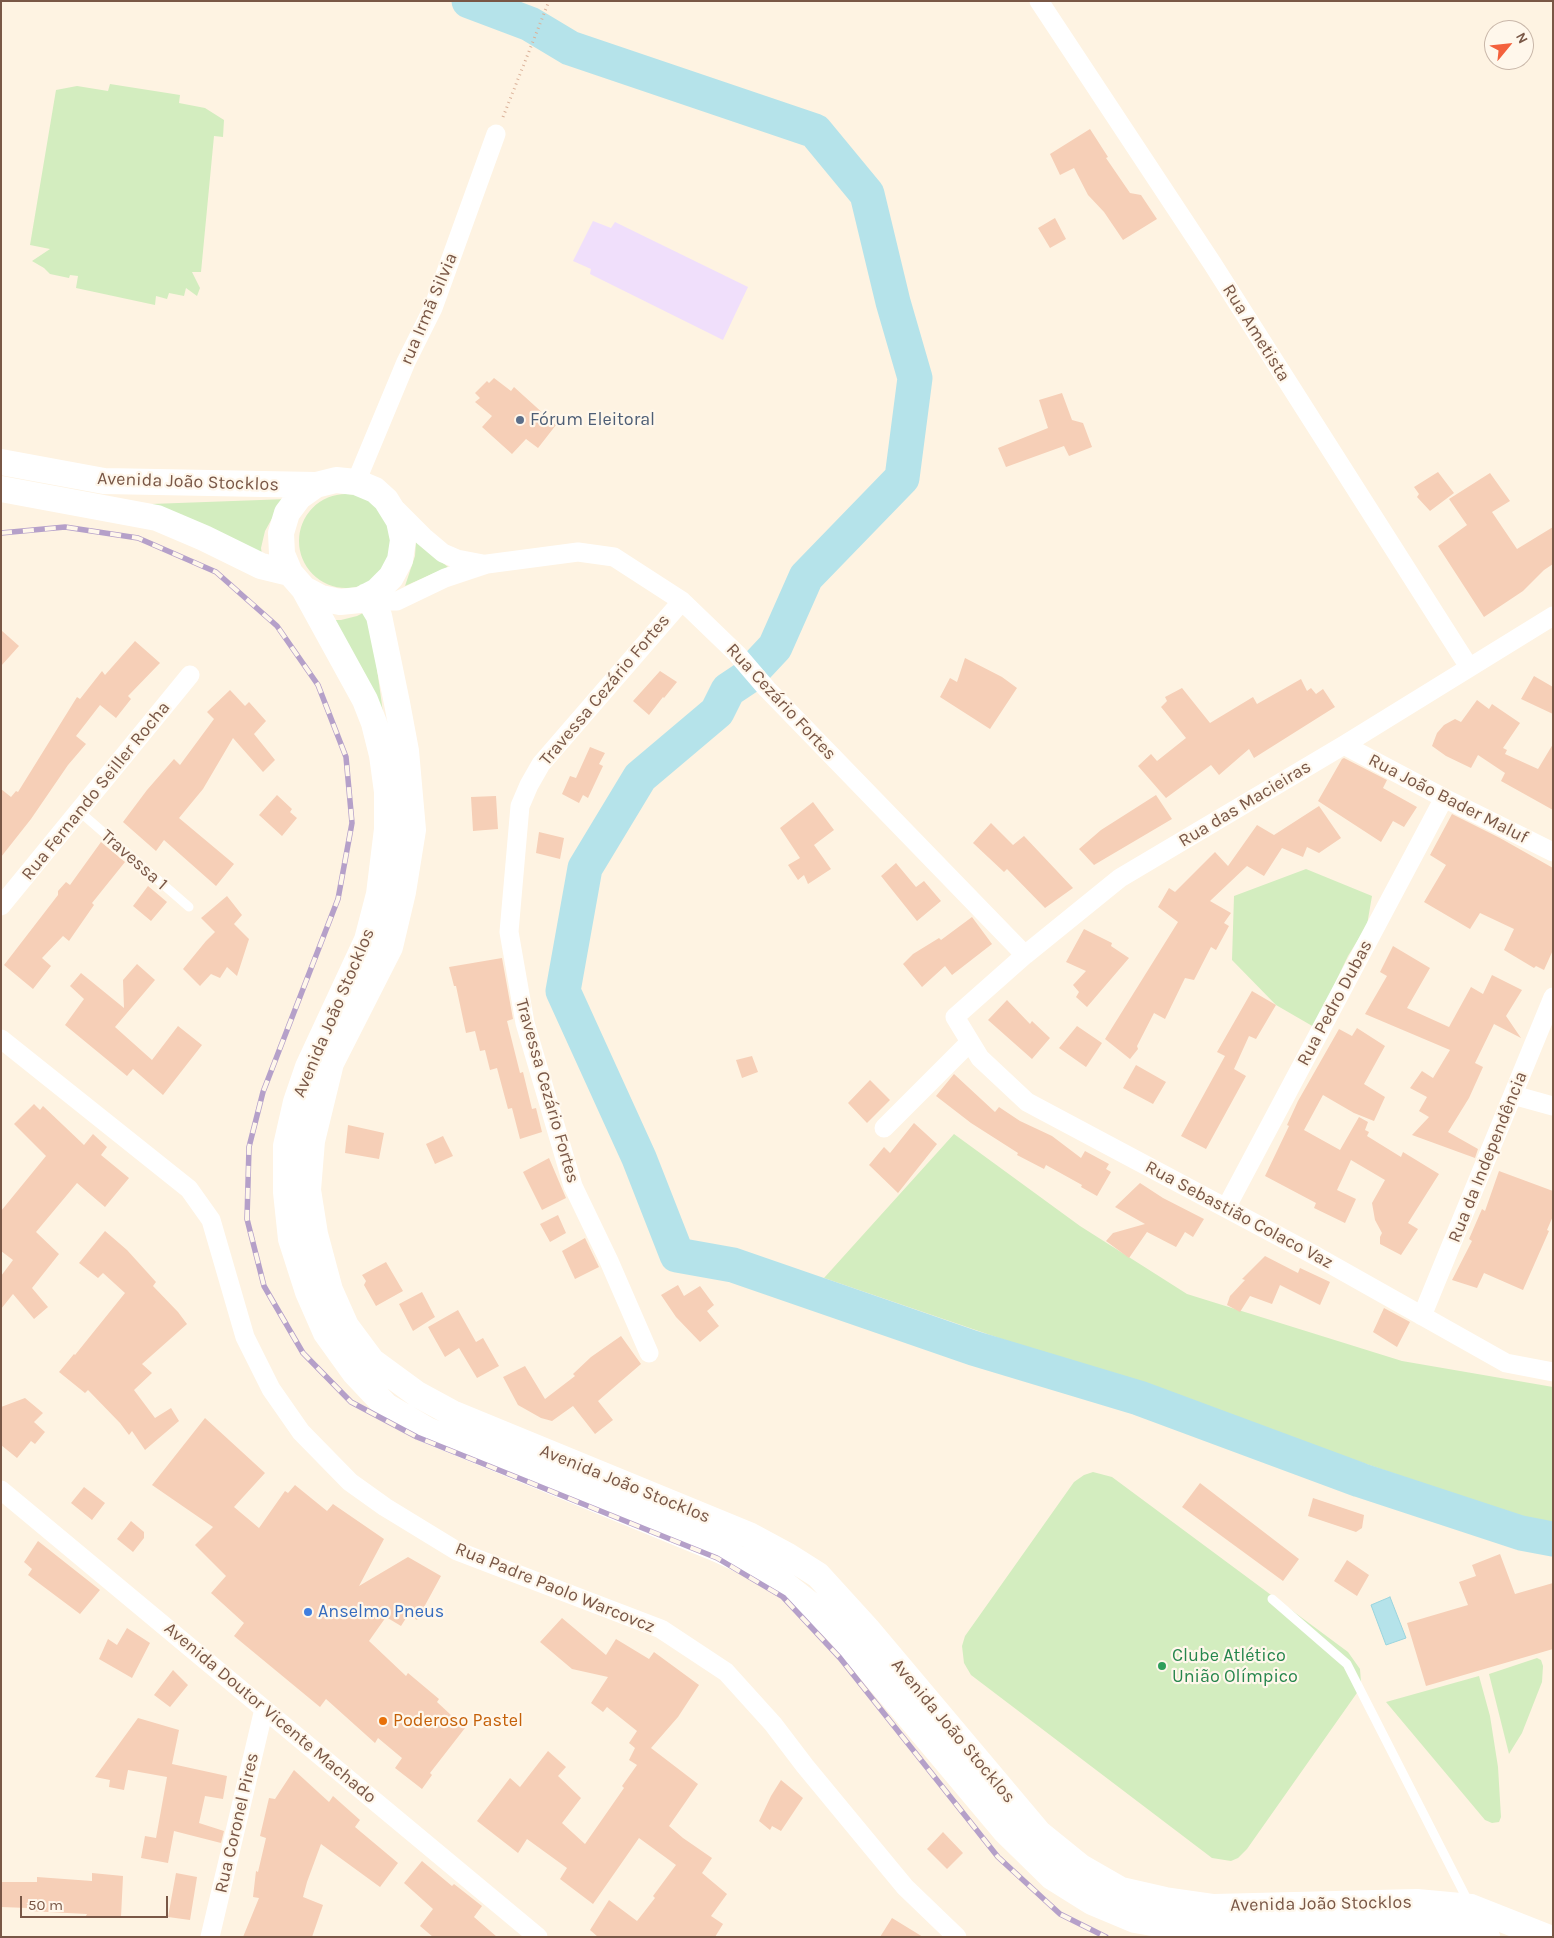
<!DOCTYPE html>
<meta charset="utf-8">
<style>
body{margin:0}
#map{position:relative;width:1554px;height:1938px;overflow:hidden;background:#fef3e2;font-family:Karla,sans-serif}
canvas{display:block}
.frame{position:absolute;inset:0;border:2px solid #795746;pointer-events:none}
.north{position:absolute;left:1484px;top:20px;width:50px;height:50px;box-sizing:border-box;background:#fff7eb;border:1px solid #c9b7a9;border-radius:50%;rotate:62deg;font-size:14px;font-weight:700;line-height:20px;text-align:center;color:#795746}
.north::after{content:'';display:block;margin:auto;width:18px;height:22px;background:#f4613c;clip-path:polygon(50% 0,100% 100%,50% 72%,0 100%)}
.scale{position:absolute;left:20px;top:1896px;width:148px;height:22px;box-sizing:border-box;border:2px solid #795746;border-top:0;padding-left:6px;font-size:15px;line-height:18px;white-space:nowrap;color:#795746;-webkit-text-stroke:4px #fff7eb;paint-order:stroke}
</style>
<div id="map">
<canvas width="1554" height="1938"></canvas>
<div class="frame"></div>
<div class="north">N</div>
<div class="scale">50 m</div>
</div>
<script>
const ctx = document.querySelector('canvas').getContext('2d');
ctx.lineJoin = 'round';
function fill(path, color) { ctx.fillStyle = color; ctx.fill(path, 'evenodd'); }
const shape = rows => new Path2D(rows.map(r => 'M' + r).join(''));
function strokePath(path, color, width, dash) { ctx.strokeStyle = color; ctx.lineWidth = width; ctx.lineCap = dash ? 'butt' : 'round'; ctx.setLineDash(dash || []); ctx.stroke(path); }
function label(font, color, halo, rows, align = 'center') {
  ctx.font = font + ' Karla,sans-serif'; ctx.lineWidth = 4.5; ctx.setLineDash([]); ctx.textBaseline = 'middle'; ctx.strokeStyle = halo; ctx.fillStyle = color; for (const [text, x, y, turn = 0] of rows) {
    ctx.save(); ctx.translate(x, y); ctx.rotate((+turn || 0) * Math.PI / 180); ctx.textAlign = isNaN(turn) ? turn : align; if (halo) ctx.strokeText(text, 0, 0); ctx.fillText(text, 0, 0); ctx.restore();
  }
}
fill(shape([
 [593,221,611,228,615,222,748,287,723,340,590,274,591,269,573,261]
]), '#f0dffb');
fill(shape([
 [110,84,180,95,179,103,205,108,224,120,223,137,214,136,201,272,192,272,200,288,197,296,186,288,184,296,169,293,167,299,156,296,155,305,76,288,78,276,70,275,69,278,50,274,44,268,32,261,50,249,30,245,56,90,77,86,108,91],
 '299 541a47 47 0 1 1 94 0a47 47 0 1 1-94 0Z',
 [288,499,275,513,265,531,261,548,263,562,151,504],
 [416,542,448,567,405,586,415,556],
 [369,610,384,720,331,620,341,620,357,616],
 [1306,869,1372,896,1367,925,1348,956,1314,1027,1276,1005,1232,960,1234,896],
 [954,1134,1080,1226,1187,1294,1402,1361,1553,1387,1553,1528,824,1278],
 [1093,1472,1112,1477,1348,1652,1360,1669,1361,1682,1359,1690,1247,1849,1238,1858,1231,1861,1212,1858,971,1675,964,1663,962,1646,965,1636,1074,1482,1084,1475],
 [1537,1658,1541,1660,1543,1666,1542,1682,1522,1733,1509,1754,1489,1674],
 [1479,1676,1490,1716,1498,1767,1501,1817,1499,1822,1492,1823,1485,1820,1386,1702]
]), '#d3edbf');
const water = shape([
 [1390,1597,1406,1638,1386,1645,1371,1605,1390,1597]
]);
fill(water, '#b5e3ea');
strokePath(water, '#9ad4dd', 1);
strokePath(shape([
 [469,1,530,24,570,48,815,131,867,194,893,302,915,378,902,478,806,577,775,647,746,678,728,690,717,712,640,777,585,868,563,991,639,1158,677,1255,733,1265,973,1348,1139,1398,1360,1480,1521,1533,1553,1539]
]), '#b5e3ea', 35);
fill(shape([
 [1090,129,1108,157,1106,158,1130,193,1141,195,1157,219,1123,240,1104,212,1088,195,1074,168,1060,175,1050,154],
 [1055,218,1066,239,1050,248,1038,228],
 [494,378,511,391,514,387,556,425,538,448,526,439,512,454,482,427,492,416,475,402,480,398,475,393,487,381,489,383],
 [1062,393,1072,420,1083,423,1092,447,1069,456,1064,446,1006,467,998,448,1048,428,1039,400],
 [1438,472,1454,493,1430,511,1417,497,1419,494,1414,487],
 [1490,473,1510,501,1492,512,1517,549,1553,527,1553,564,1544,570,1523,591,1484,617,1438,546,1467,525,1449,499],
 [1,630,19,646,1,666],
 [135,641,160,663,128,696,131,699,116,718,100,705,76,736,86,744,68,765,31,819,1,857,1,789,11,797,16,791,18,792,77,697,80,699,102,671,105,675],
 [965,658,1002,677,1017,688,990,729,940,697,950,678,957,682],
 [660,671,677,682,664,698,663,697,649,715,633,701],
 [1534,676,1553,687,1553,714,1521,699],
 [1301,679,1307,691,1311,688,1316,694,1323,689,1335,707,1254,758,1249,749,1219,775,1211,765,1166,798,1138,766,1151,754,1157,761,1186,738,1161,707,1167,701,1165,697,1182,688,1210,723,1253,697,1257,704],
 [230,690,245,706,249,702,266,721,254,734,275,760,263,772,233,738,203,789,179,818,234,864,216,886,164,840,156,851,123,822,147,790,174,759,180,765,214,719,207,712],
 [1477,700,1489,709,1492,704,1520,723,1503,748,1507,750,1505,754,1538,769,1553,744,1553,810,1501,781,1505,773,1478,755,1471,768,1446,756,1432,746,1437,733,1444,725,1455,719,1461,722],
 [590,747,605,753,599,764,603,766,588,798,583,795,579,803,562,794,570,776,576,778],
 [1344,758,1387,780,1383,788,1417,807,1404,827,1393,821,1381,842,1318,801,1342,759],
 [277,795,292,809,290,812,297,818,282,836,259,815],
 [1156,795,1172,819,1094,865,1079,849,1101,830],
 [496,796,498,829,473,831,471,797],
 [813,802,834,830,814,845,831,869,808,884,804,875,798,880,788,865,800,858,780,828],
 [1319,806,1341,838,1319,853,1307,847,1303,857,1282,848,1264,876,1247,866,1210,901,1231,913,1224,923,1229,926,1216,950,1211,947,1194,980,1185,978,1165,1019,1154,1013,1137,1046,1138,1049,1130,1059,1105,1039,1178,922,1158,907,1169,888,1175,892,1215,852,1228,866,1257,825,1274,835],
 [1452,814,1500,838,1553,868,1553,950,1544,970,1536,966,1534,968,1504,950,1514,929,1480,913,1470,929,1424,902,1446,865,1430,855],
 [991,823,1013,845,1024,836,1073,888,1045,908,1007,869,1004,872,973,843],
 [539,832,564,838,560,859,536,853],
 [101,842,125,862,92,903,94,905,69,941,63,936,42,958,51,966,33,989,4,965,58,895,58,891,66,882,70,885],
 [896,863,916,887,924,881,941,901,917,921,881,876],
 [148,886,167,902,151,921,133,906],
 [227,896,242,915,234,924,249,939,237,976,227,967,220,978,211,974,200,986,183,969,206,941,215,932,201,918],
 [972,917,992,944,952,975,945,966,922,987,903,964,913,954,939,938,941,940],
 [1084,929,1112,943,1111,946,1129,958,1087,1007,1076,997,1079,992,1073,985,1086,971,1066,962],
 [1393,946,1430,968,1407,1008,1449,1027,1471,987,1483,994,1492,975,1522,990,1506,1016,1521,1038,1494,1024,1475,1063,1483,1067,1469,1098,1448,1132,1478,1149,1475,1158,1412,1135,1429,1117,1419,1111,1427,1097,1410,1088,1422,1071,1433,1078,1450,1050,1365,1014,1387,976,1380,972],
 [502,958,513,1019,507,1021,520,1073,523,1072,532,1109,536,1108,542,1132,520,1139,512,1108,508,1109,497,1068,490,1070,485,1050,480,1051,475,1031,466,1033,456,986,454,986,449,967],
 [137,964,155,980,115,1027,152,1060,178,1026,202,1045,163,1095,133,1069,127,1076,65,1025,84,999,70,986,81,973,124,1008,123,980],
 [1252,991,1276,1005,1256,1039,1249,1036,1234,1069,1246,1076,1206,1149,1181,1136,1225,1056,1217,1052],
 [1007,1000,1030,1024,1032,1021,1050,1038,1032,1059,988,1020],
 [1077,1026,1102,1043,1086,1067,1059,1048],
 [1357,1028,1385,1046,1364,1084,1385,1097,1374,1121,1354,1113,1323,1095,1304,1130,1340,1150,1359,1117,1368,1122,1365,1130,1369,1132,1367,1136,1401,1157,1403,1152,1439,1174,1408,1223,1418,1229,1401,1255,1380,1244,1380,1237,1382,1233,1375,1220,1372,1203,1385,1180,1351,1160,1337,1190,1356,1199,1345,1223,1314,1208,1316,1203,1265,1176,1289,1126,1287,1125,1298,1101,1339,1029,1352,1036],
 [752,1056,758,1072,742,1078,736,1060],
 [1136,1065,1166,1082,1153,1104,1123,1088],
 [954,1074,995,1112,999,1107,1020,1121,1052,1136,1081,1158,1085,1151,1109,1164,1106,1169,1111,1172,1097,1196,1081,1187,1082,1185,1046,1165,1044,1169,1017,1155,1018,1153,971,1123,936,1096],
 [870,1080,890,1100,867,1123,848,1103],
 [34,1104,40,1110,43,1106,84,1145,93,1134,107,1147,101,1155,129,1178,105,1207,77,1183,36,1232,59,1254,32,1288,48,1307,34,1319,13,1294,1,1309,1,1276,13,1260,1,1251,1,1211,46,1156,14,1124],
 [914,1123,937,1144,898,1193,869,1165,884,1147,890,1153],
 [348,1125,384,1133,379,1159,345,1153],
 [443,1136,453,1156,435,1164,426,1144],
 [549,1158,566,1198,542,1210,523,1172],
 [1499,1171,1553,1191,1553,1216,1547,1230,1549,1231,1523,1290,1484,1273,1477,1288,1452,1280,1472,1241,1469,1239,1482,1209,1485,1211],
 [1140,1183,1163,1198,1204,1219,1193,1237,1185,1232,1176,1247,1147,1232,1129,1258,1106,1241,1113,1233,1145,1224,1115,1207],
 [558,1215,566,1233,550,1242,540,1224],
 [105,1231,127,1250,156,1282,153,1286,178,1312,187,1324,142,1364,152,1373,134,1390,155,1418,171,1408,179,1421,145,1450,132,1431,129,1435,120,1423,88,1390,85,1393,59,1372,74,1354,75,1355,125,1293,103,1273,98,1278,79,1263],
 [585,1238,599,1267,575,1279,562,1251],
 [1265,1256,1298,1273,1300,1268,1330,1282,1320,1305,1280,1285,1272,1304,1250,1296,1240,1312,1227,1305,1230,1296,1245,1280,1242,1279],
 [386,1262,403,1291,376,1306,364,1285,366,1281,362,1275],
 [678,1285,684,1296,700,1286,714,1305,707,1311,719,1326,700,1342,676,1317,661,1295],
 [422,1292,435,1317,413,1331,399,1304],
 [1384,1308,1410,1322,1397,1347,1373,1332],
 [458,1310,476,1342,483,1338,499,1366,477,1378,459,1348,445,1357,428,1327],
 [621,1336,641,1364,598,1401,613,1420,595,1434,573,1406,552,1421,541,1418,518,1405,503,1377,525,1366,545,1399,575,1376,573,1374,591,1357],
 [25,1398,43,1413,34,1422,45,1432,35,1444,31,1441,17,1458,1,1445,1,1407],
 [205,1418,265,1473,234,1507,259,1528,285,1491,288,1493,295,1485,327,1511,333,1504,384,1539,359,1586,408,1557,441,1576,417,1620,408,1615,401,1626,386,1617,369,1641,406,1676,408,1673,439,1699,437,1702,465,1728,430,1773,432,1775,422,1789,395,1768,402,1758,378,1738,375,1743,326,1699,320,1707,234,1636,244,1623,211,1593,226,1576,195,1545,213,1527,152,1485],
 [1200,1483,1299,1559,1283,1581,1182,1507],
 [84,1487,105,1503,92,1520,71,1503],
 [1313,1498,1364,1515,1362,1528,1356,1532,1308,1516],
 [131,1521,144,1532,144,1538,133,1552,117,1539],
 [38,1541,100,1590,80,1614,28,1575,32,1569,24,1562],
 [1500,1554,1515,1594,1553,1583,1553,1649,1426,1686,1407,1623,1468,1605,1459,1582,1476,1576,1472,1565],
 [1347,1560,1369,1575,1357,1596,1334,1581],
 [562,1618,606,1655,616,1639,649,1659,654,1652,699,1685,678,1717,651,1748,698,1784,669,1826,683,1838,712,1858,702,1873,727,1894,711,1916,723,1924,715,1937,598,1937,590,1930,609,1900,637,1921,655,1898,653,1896,676,1865,639,1838,593,1904,560,1879,567,1868,527,1839,518,1853,477,1821,510,1778,520,1787,548,1751,566,1767,558,1776,581,1798,562,1823,585,1844,624,1788,622,1786,637,1765,629,1760,635,1748,629,1743,637,1731,607,1707,603,1712,591,1703,608,1677,572,1669,540,1642],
 [127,1628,150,1643,132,1678,99,1659,108,1639,117,1645],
 [173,1670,188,1685,170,1707,154,1695],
 [138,1718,179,1730,172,1764,227,1776,223,1799,205,1796,199,1823,224,1831,221,1843,174,1831,168,1863,141,1858,145,1836,156,1838,167,1777,128,1770,124,1790,109,1787,110,1780,95,1777],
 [294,1770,329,1802,333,1796,360,1820,355,1827,398,1863,380,1887,321,1844,307,1882,303,1897,323,1905,312,1937,243,1937,259,1898,253,1897,256,1871,258,1872,266,1838,260,1836,269,1798,275,1799],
 [781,1780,803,1798,781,1831,772,1826,770,1830,759,1821,771,1796],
 [943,1832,963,1853,947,1869,927,1849],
 [422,1861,452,1886,454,1884,482,1906,474,1917,497,1937,433,1937,420,1926,433,1909,404,1883],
 [92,1873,123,1876,121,1917,86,1916,87,1914,28,1911,28,1908,1,1907,1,1882,37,1882,37,1877,92,1881],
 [176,1873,197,1877,190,1920,168,1917],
 [892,1918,923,1937,880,1937]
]), '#f6cfb7');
strokePath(shape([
 [503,117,549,1]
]), '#dbb29a', 3, [1, 4]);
strokePath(shape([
 [80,812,189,907],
 [1272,1599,1347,1664,1469,1903]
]), '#fff', 9);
strokePath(shape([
 [1039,1,1212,263,1469,667],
 [356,482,406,362,433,308,496,134],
 [397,510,424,537,443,553,457,559,483,564],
 [372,593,388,601,397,601,445,578,487,564,578,552,614,557,682,601,737,654,767,689,1025,955],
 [1553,616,1344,745,1120,878,1025,955,955,1017,980,1058,1027,1102,1316,1256,1506,1363,1553,1372],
 [1344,745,1444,798,1553,852],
 [1,906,190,675],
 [1,1039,189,1189,211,1220,245,1337,271,1389,301,1432,350,1482,385,1507,457,1551,661,1629,726,1672,773,1724,805,1766,905,1887,957,1937],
 [1513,1095,1553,1106],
 [884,1128,970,1042],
 [1226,1208,1444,798],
 [1422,1316,1553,997],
 [649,1353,609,1261,573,1186,525,1023,509,932,520,806,529,785,541,764,682,601],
 [1,1490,538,1937],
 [210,1937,264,1709]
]), '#fff', 19);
strokePath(shape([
 [1,462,104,481,316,485],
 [1,489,157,518,204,538,261,566,290,573],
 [304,589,321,598,340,602,360,600,377,591,391,577,400,560,403,540,399,521,386,500,375,490,356,482,336,480,316,485,299,497,287,513,281,533,282,554,290,573,304,589,365,700,374,723,382,755,387,792,387,829,379,894,367,940,308,1067,296,1102,286,1146,286,1192,291,1239,308,1292,326,1333,354,1372,386,1406,427,1430,717,1549,756,1567,784,1584,812,1606,838,1632,1005,1831,1052,1877,1092,1902,1135,1920,1187,1929,1440,1926,1487,1937],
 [367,596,379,616,397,703,406,751,413,830,403,892,390,947,331,1063,312,1141,308,1190,315,1234,330,1290,346,1326,372,1361,417,1394,452,1413,749,1535,788,1556,818,1575,869,1631,1039,1833,1081,1867,1121,1890,1165,1900,1214,1907,1417,1902,1471,1907,1547,1937]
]), '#fff', 26);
const rail = shape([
 [1,533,65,527,138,538,216,572,277,626,318,685,346,757,352,823,338,899,263,1092,249,1147,247,1219,264,1286,303,1353,351,1402,417,1437,717,1558,783,1597,840,1658,998,1857,1060,1914,1106,1937]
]);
strokePath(rail, '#b5a0c9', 5.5);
strokePath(rail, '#fff7eb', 4, [11]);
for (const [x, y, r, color] of [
 [520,420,5,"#5c6f8a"],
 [308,1612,5,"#3f7fe0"],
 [1162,1666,5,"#2e9e5b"],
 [383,1721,5,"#e8710a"]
]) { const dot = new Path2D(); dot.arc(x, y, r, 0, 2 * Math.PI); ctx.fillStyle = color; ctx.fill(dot); strokePath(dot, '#fff7eb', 2); }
label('18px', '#795746', '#fff7eb', [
 ["rua Irmã Silvia",429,309,-67],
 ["Rua Ametista",1256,333,58],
 ["Avenida João Stocklos",188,482,2],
 ["Travessa Cezário Fortes",605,690,-50],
 ["Rua Cezário Fortes",781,702,47],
 ["Rua Fernando Seiller Rocha",96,791,-51],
 ["Rua João Bader Maluf",1448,799,27],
 ["Rua das Macieiras",1245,804,-31],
 ["Travessa 1",134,860,41],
 ["Rua Pedro Dubas",1335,1003,-62],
 ["Avenida João Stocklos",334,1013,-67],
 ["Travessa Cezário Fortes",547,1091,74],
 ["Rua da Independência",1488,1157,-68],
 ["Rua Sebastião Colaco Vaz",1239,1215,28],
 ["Avenida João Stocklos",625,1484,22],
 ["Rua Padre Paolo Warcovcz",555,1588,22],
 ["Avenida Doutor Vicente Machado",270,1713,40],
 ["Avenida João Stocklos",953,1731,50],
 ["Rua Coronel Pires",237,1823,-77],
 ["Avenida João Stocklos",1321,1904,-1]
]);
label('18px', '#4e5e75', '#fff7eb', [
 ["Fórum Eleitoral",530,420]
], 'left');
label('18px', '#366cbe', '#fff7eb', [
 ["Anselmo Pneus",318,1612]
], 'left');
label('18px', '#27864d', '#fff7eb', [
 ["Clube Atlético",1172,1656],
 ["União Olímpico",1172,1677]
], 'left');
label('18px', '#c56008', '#fff7eb', [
 ["Poderoso Pastel",393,1721]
], 'left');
</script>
